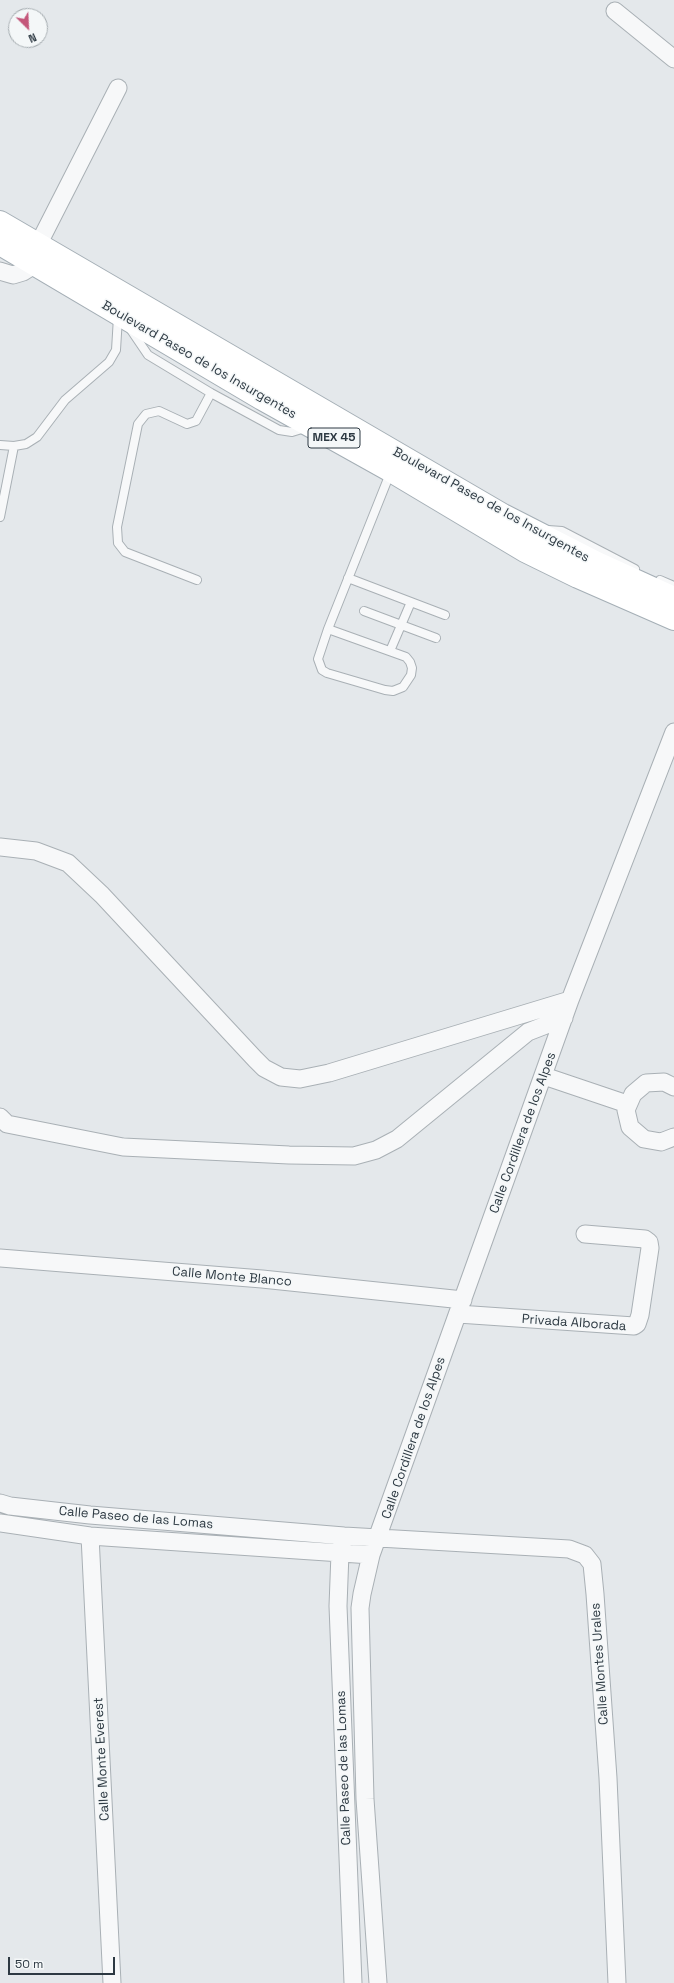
<!DOCTYPE html>
<style>
body{margin:0}
#map{position:relative;width:674px;height:1983px;overflow:hidden;background:#e4e8eb;font-family:"Space Grotesk",sans-serif}
canvas{display:block}
.north{position:absolute;left:8px;top:8px;width:40px;height:40px;box-sizing:border-box;background:#f4f7f8;border:1px solid #a4abaf;border-radius:50%;rotate:156deg;font-size:11px;font-weight:700;line-height:16px;text-align:center;color:#2d3942}
.north::after{content:'';display:block;margin:auto;width:14px;height:18px;background:#c4567a;clip-path:polygon(50% 0,100% 100%,50% 72%,0 100%)}
.scale{position:absolute;left:8px;top:1957px;width:107px;height:18px;box-sizing:border-box;border:2px solid #2d3942;border-top:0;padding-left:5px;font-size:12px;line-height:14px;white-space:nowrap;color:#2d3942;-webkit-text-stroke:3px #f4f7f8;paint-order:stroke}
</style>
<div id="map">
<canvas width="674" height="1983"></canvas>
<div class="north">N</div>
<div class="scale">50 m</div>
</div>
<script>
const ctx = document.querySelector('canvas').getContext('2d');
ctx.lineJoin = 'round';
const shape = rows => new Path2D(rows.map(r => 'M' + r).join(''));
function strokePath(path, color, width, dash) { ctx.strokeStyle = color; ctx.lineWidth = width; ctx.lineCap = dash ? 'butt' : 'round'; ctx.setLineDash(dash || []); ctx.stroke(path); }
function label(font, color, halo, rows, align = 'center') {
  ctx.font = font + ' "Space Grotesk",sans-serif'; ctx.lineWidth = 3; ctx.setLineDash([]); ctx.textBaseline = 'middle'; ctx.strokeStyle = halo; ctx.fillStyle = color; for (const [text, x, y, turn = 0] of rows) {
    ctx.save(); ctx.translate(x, y); ctx.rotate((+turn || 0) * Math.PI / 180); ctx.textAlign = isNaN(turn) ? turn : align; if (halo) ctx.strokeText(text, 0, 0); ctx.fillText(text, 0, 0); ctx.restore();
  }
}
const service = shape([
 [129,327,148,355,211,393,279,430,292,432,305,428],
 [0,445,14,446,26,444,37,437,65,400,109,362,116,350,118,317],
 [0,517,14,446],
 [548,530,562,531,635,569],
 [348,578,445,615],
 [197,580,125,552,118,543,117,527,138,424,146,414,159,411,187,424,196,421,211,393],
 [660,580,674,586],
 [364,611,436,638],
 [328,629,406,657,410,662,412,668,411,675,403,687,393,691,385,690,327,673,322,670,318,659,328,629,391,471],
 [390,651,411,602]
]);
const minor = shape([
 [615,11,674,59],
 [38,245,118,88],
 [0,271,13,275,23,272,34,265],
 [0,847,36,851,68,863,102,895,255,1059,264,1068,281,1077,300,1079,329,1073,570,1000],
 [544,1076,627,1104],
 [674,1087,664,1082,646,1083,633,1094,626,1110,630,1127,644,1139,661,1142,674,1137],
 [0,1117,7,1124,123,1147,289,1155,354,1156,376,1150,397,1139,528,1032,564,1018],
 [0,1258,262,1279,463,1300],
 [458,1314,634,1326,637,1324,640,1315,650,1248,649,1242,645,1239,585,1234],
 [0,1503,10,1506,90,1515,344,1536,569,1549,585,1555,592,1564,595,1594,608,1778,617,1983],
 [0,1523,90,1536,371,1555],
 [90,1536,112,1983],
 [344,1536,340,1553,338,1606,353,1983],
 [378,1983,365,1799,360,1608,362,1594,371,1555,570,1000,674,732]
]);
const primary = shape([
 [0,222,503,515,597,563,674,598],
 [0,244,262,399,391,471,525,551,578,577,674,619]
]);
strokePath(service, '#a9b0b5', 10);
strokePath(minor, '#a9b0b5', 19);
strokePath(primary, '#a5afb6', 24);
strokePath(service, '#f7f8f9', 8);
strokePath(minor, '#f7f8f9', 17);
strokePath(primary, '#fff', 22);
for (const [x, y, w] of [
 [334,438,52]
]) { const box = new Path2D(); box.roundRect(x - w / 2, y - 10, w, 20, 3); ctx.fillStyle = '#f4f7f8'; ctx.fill(box); strokePath(box, '#2d3942', 1); }
label('bold 12px', '#2d3942', null, [
 ["MEX 45",334,438]
]);
label('13px', '#2d3942', '#f4f7f8', [
 ["Boulevard Paseo de los Insurgentes",199,360,30],
 ["Boulevard Paseo de los Insurgentes",491,505,29],
 ["Calle Cordillera de los Alpes",523,1133,-70],
 ["Calle Monte Blanco",232,1277,5],
 ["Privada Alborada",574,1323,4],
 ["Calle Cordillera de los Alpes",414,1438,-71],
 ["Calle Paseo de las Lomas",136,1518,5],
 ["Calle Montes Urales",600,1664,-94],
 ["Calle Monte Everest",102,1759,-93],
 ["Calle Paseo de las Lomas",344,1768,-92]
]);
</script>
